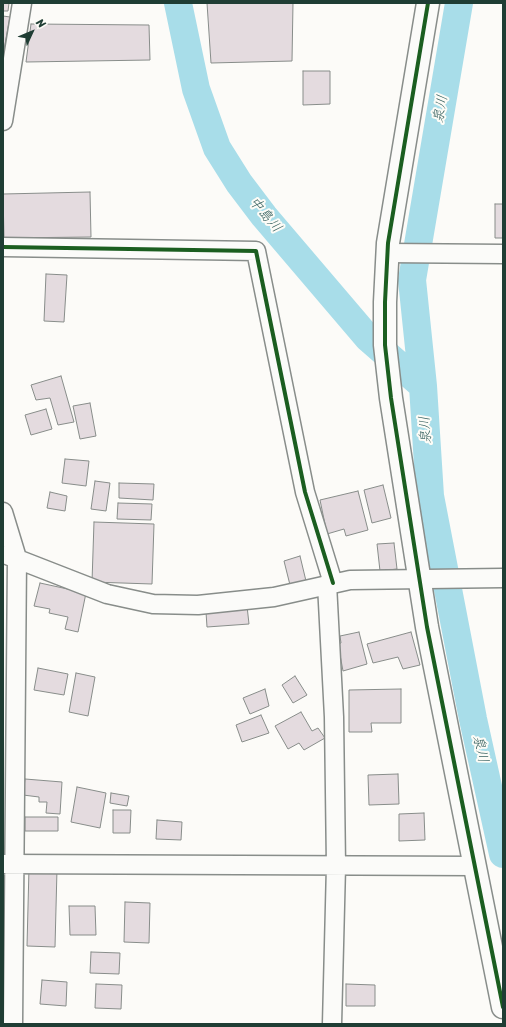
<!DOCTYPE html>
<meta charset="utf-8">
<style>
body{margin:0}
#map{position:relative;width:506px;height:1027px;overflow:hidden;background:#fcfbf8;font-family:Sriracha,sans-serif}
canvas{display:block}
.frame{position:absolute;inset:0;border:4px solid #1f3d34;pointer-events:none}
.north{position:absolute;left:12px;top:12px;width:40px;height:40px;-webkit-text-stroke:3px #fdfcf7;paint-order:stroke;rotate:46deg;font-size:11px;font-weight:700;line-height:16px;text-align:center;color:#1f3d34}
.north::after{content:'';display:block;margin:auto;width:14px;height:18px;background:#1f3d34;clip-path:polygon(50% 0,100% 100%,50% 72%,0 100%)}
</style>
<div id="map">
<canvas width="506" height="1027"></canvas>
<div class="frame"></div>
<div class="north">N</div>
</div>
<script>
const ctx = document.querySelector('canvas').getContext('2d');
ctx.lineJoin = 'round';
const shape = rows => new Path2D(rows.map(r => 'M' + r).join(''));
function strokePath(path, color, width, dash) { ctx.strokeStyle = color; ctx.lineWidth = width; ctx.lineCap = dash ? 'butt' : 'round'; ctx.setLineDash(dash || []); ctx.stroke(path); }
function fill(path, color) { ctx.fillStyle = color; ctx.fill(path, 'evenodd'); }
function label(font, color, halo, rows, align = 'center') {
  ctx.font = font + ' Sriracha,"Klee One",sans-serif'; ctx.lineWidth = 4; ctx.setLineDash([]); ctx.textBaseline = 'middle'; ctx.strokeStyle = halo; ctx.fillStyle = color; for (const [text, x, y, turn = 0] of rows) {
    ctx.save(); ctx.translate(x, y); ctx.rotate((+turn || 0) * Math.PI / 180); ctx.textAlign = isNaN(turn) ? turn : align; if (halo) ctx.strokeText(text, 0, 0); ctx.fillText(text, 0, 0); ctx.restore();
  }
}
strokePath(shape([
 [178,3,196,89,217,148,239,183,264,216,368,338,423,386],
 [459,3,412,280,423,386,430,496,473,719,503,854]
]), '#a8dde9', 28);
const building = shape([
 [3,3,9,3,8,11,3,11,3,3],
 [207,3,293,3,292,61,211,63,207,3],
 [3,16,10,17,3,55,3,16],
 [31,24,149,25,150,60,26,62,31,24],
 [303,71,330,71,330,104,303,105,303,71],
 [90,192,91,237,4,238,3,194,90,192],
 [495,204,503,204,503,238,495,238,495,204],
 [46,274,67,275,64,322,44,321,46,274],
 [61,376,74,422,58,425,50,398,36,400,31,385,61,376],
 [90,403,96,436,80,439,73,406,90,403],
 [46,409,52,429,31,435,25,415,46,409],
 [65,459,89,461,86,486,62,483,65,459],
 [95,481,110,483,106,511,91,509,95,481],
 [119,483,154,484,153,500,119,498,119,483],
 [383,485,391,518,372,523,364,490,383,485],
 [358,491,368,530,346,536,344,529,327,534,320,500,358,491],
 [50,492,67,496,65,511,47,508,50,492],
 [118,503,152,504,151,520,117,519,118,503],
 [94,522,154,524,152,584,92,582,94,522],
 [394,543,397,569,380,571,377,544,394,543],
 [300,556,306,581,290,585,284,561,300,556],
 [40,583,86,593,78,632,65,629,68,617,49,613,50,609,34,606,40,583],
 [247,606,249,624,207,627,206,612,247,606],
 [359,632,367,664,343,671,338,644,341,643,340,636,359,632],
 [411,632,420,665,403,669,398,657,373,663,367,644,411,632],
 [38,668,68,674,64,695,34,690,38,668],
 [76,673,95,677,88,716,69,712,76,673],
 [295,676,307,695,293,703,282,685,295,676],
 [265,689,269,706,250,714,243,698,265,689],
 [401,689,401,723,371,723,372,732,349,732,349,690,401,689],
 [301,712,312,731,318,728,325,738,304,750,299,743,288,749,275,726,301,712],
 [261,715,269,733,242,742,236,725,261,715],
 [398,774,399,804,369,805,368,775,398,774],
 [25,779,62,782,60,814,46,813,47,802,39,802,39,797,23,795,25,779],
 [77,787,106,793,100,828,71,822,77,787],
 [111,793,129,796,127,806,110,803,111,793],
 [113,810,131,810,130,833,113,833,113,810],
 [424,813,425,840,399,841,399,814,424,813],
 [25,817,58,817,58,831,25,831,25,817],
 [157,820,182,822,181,840,156,839,157,820],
 [29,868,57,869,55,947,27,946,29,868],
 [125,902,150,903,149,943,124,942,125,902],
 [69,906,95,906,96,935,70,935,69,906],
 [91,952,120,953,119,974,90,973,91,952],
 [42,980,67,982,66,1006,40,1004,42,980],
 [96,984,122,985,121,1009,95,1008,96,984],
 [346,984,375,985,375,1006,346,1006,346,984]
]);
fill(building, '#e4dbdf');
strokePath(building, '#888d8a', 1);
const minor = shape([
 [3,121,22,3],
 [3,247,256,251,305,492,333,583],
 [387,253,503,254],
 [3,512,17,558,13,1024],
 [7,555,107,594,153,604,198,605,274,597,350,580,503,578],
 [327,584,334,717,336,866,332,1024],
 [3,864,475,866]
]);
const tertiary = shape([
 [428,3,388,243,385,302,385,345,391,398,427,627,503,1007]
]);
strokePath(minor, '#888d8a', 21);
strokePath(tertiary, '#888d8a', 25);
strokePath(minor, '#fbfbf9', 18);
strokePath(tertiary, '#fbfbf9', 22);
strokePath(shape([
 [428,3,388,243,385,302,385,345,391,398,427,627,503,1007],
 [3,247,256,251,305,492,333,583]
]), '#1b5e20', 4);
label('italic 14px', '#386260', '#fdfcf7', [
 ["泉川",441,109,-80],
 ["中島川",265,215,50],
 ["泉川",426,430,-94],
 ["泉川",480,749,77]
]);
</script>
